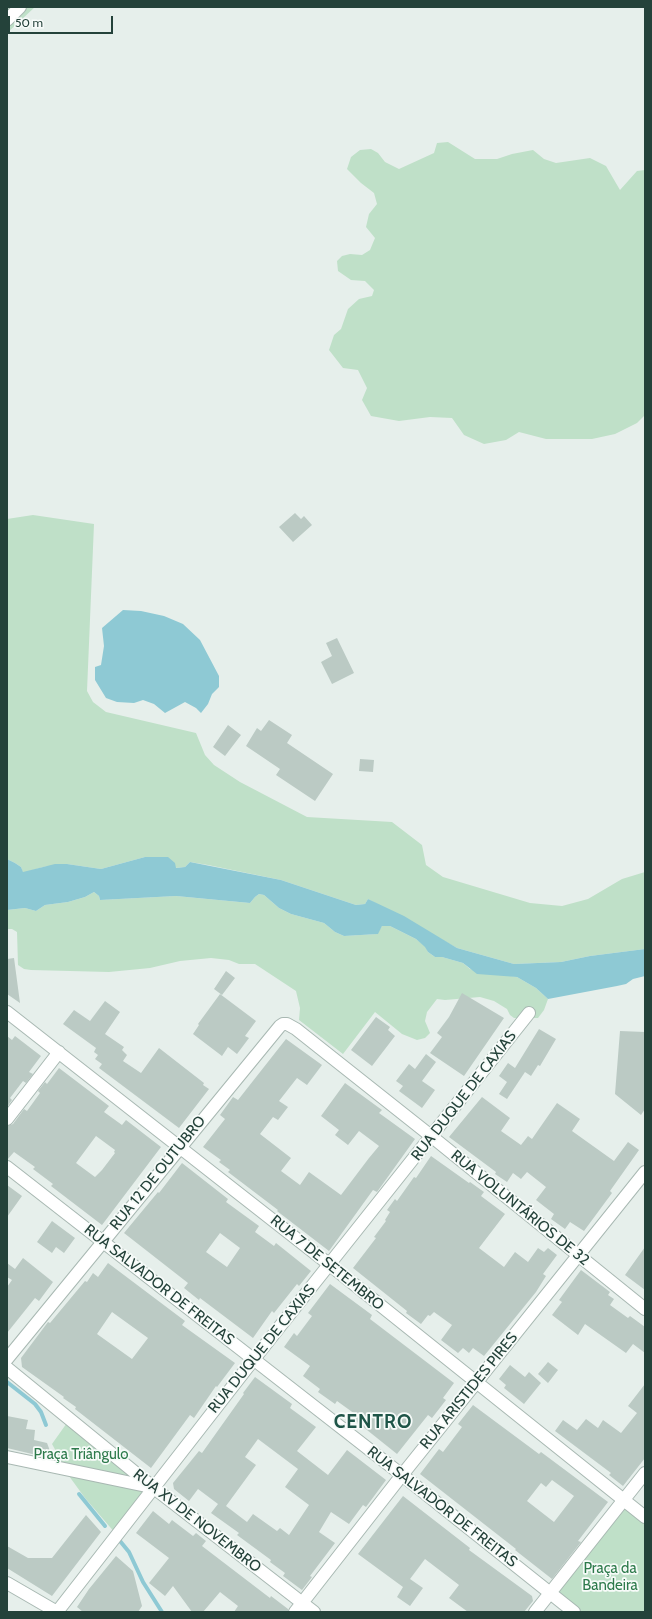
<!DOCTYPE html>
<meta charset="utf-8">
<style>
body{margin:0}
#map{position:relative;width:652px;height:1619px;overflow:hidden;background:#e6efeb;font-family:Cabin,sans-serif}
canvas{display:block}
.frame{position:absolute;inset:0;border:8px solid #24423a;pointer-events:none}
.scale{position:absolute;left:8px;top:16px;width:105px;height:18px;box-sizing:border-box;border:2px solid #24423a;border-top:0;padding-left:5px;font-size:12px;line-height:14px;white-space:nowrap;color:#24423a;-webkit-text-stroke:3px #f7fbf9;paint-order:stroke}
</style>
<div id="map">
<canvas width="652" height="1619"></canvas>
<div class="frame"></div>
<div class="scale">50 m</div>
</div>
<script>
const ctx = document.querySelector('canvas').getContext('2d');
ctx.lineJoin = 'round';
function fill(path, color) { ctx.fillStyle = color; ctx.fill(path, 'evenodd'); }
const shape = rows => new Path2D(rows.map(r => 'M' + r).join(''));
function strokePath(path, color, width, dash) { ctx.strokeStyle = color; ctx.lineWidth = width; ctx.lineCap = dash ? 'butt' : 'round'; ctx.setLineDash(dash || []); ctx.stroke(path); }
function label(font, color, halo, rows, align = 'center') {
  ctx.font = font + ' Cabin,sans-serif'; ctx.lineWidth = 3.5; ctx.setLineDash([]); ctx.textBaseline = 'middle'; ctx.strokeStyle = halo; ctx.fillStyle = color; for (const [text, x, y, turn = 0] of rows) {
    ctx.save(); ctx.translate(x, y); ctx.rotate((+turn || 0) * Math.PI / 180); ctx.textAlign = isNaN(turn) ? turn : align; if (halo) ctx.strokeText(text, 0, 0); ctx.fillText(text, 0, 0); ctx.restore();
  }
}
fill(shape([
 [7,7,35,7,7,33],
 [448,142,475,159,497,159,512,154,533,150,544,159,556,163,590,158,606,166,620,190,637,171,645,170,645,415,637,423,615,434,592,439,546,439,519,432,506,440,484,444,464,435,452,418,430,417,399,421,371,416,362,400,367,388,358,370,343,368,329,350,334,335,341,329,348,309,359,299,372,296,374,290,365,281,351,280,338,271,337,261,342,256,350,254,362,255,370,250,375,238,366,227,369,214,377,204,374,193,361,183,347,169,351,157,360,150,371,149,378,153,385,162,399,169,434,153,437,143],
 [33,515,94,524,87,691,93,702,106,712,196,733,205,755,214,765,240,782,307,817,392,822,422,845,426,865,443,877,530,903,562,906,588,899,622,879,645,872,645,949,590,956,561,962,514,964,457,948,368,899,365,904,356,905,281,880,208,865,190,862,185,867,175,868,145,857,101,869,67,864,43,867,23,873,21,867,15,863,7,859,7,519],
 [94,892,99,896,100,900,176,896,250,903,255,897,259,894,264,895,279,908,291,914,324,923,335,932,344,936,377,934,382,926,390,926,416,939,426,947,428,952,435,957,442,957,463,963,470,969,517,977,536,988,548,999,544,1010,538,1018,514,1018,510,1015,507,1009,494,1001,480,997,445,1000,437,999,427,1012,425,1021,430,1033,425,1038,417,1040,402,1034,375,1012,343,1054,299,1020,300,1008,296,991,255,964,239,964,229,960,211,958,180,961,150,968,109,972,31,970,24,969,18,965,17,932,12,929,7,929,7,910,25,908,36,911,45,905,68,902,85,897],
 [69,1420,149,1485,68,1473,52,1444],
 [69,1476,152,1489,116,1534,85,1498],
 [625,1503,645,1519,645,1612,579,1612,555,1592]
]), '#bfe0c8');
fill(shape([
 [123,610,141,611,164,616,183,624,200,640,219,676,219,687,212,694,208,704,201,713,196,708,185,702,165,713,154,704,143,700,134,703,117,702,106,698,95,680,95,667,101,665,104,646,102,628],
 [145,857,168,857,175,863,176,868,185,867,190,862,281,880,356,905,365,904,368,899,404,916,457,948,514,964,561,962,590,956,645,949,645,976,633,979,626,984,617,986,548,999,536,988,517,977,477,974,463,963,442,957,435,957,428,952,425,947,416,939,390,926,382,926,378,934,344,936,335,932,324,923,291,914,279,908,264,895,259,894,255,897,250,903,176,896,100,900,99,896,94,892,85,897,68,902,45,905,36,911,25,908,7,910,7,859,15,863,21,867,23,872,55,864,67,864,101,869]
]), '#8ec9d4');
strokePath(shape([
 [7,1382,35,1404,41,1412,46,1425],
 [79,1494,105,1526],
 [120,1541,129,1552,143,1582,162,1612]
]), '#8ec9d4', 4);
fill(shape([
 [295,513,301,519,304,516,312,525,293,542,279,527],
 [337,638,354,673,332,684,321,662,332,656,326,643],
 [269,720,292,735,287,743,333,774,315,801,276,775,280,769,246,746,257,728,261,731],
 [228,725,241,735,225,756,213,747],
 [360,759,374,760,373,772,359,771],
 [14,958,20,1003,7,994,7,959],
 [226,971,235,978,222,995,214,989],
 [462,993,504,1018,464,1076,430,1053,442,1037,437,1033,449,1017],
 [220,994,256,1021,245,1036,249,1038,237,1054,228,1047,222,1056,193,1034,199,1025,198,1024],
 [105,1001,120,1012,105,1034,124,1047,122,1050,127,1055,123,1061,141,1073,159,1048,204,1083,203,1085,209,1089,179,1128,99,1068,102,1064,95,1059,98,1055,94,1052,96,1048,63,1024,74,1010,90,1021],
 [376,1017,390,1027,388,1030,395,1036,372,1066,351,1050],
 [539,1029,556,1039,540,1066,538,1065,531,1076,525,1072,507,1099,499,1094,507,1082,499,1076,508,1063,515,1068],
 [620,1031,645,1032,645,1109,641,1115,615,1094],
 [7,1036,12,1040,15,1036,41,1056,29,1072,33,1074,26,1083,23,1081,10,1098,12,1100,7,1107],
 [286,1039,322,1065,307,1085,297,1078,279,1101,288,1107,278,1120,273,1117,260,1134,291,1158,281,1171,300,1185,309,1172,341,1195,369,1158,379,1146,359,1131,348,1145,335,1135,339,1130,321,1116,345,1083,382,1110,379,1113,415,1139,377,1192,373,1190,329,1251,277,1211,278,1210,228,1172,230,1170,219,1162,221,1160,203,1147,225,1119,220,1115,233,1097,238,1100],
 [426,1054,436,1062,422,1081,435,1090,422,1108,399,1091,403,1086,396,1081,409,1064,415,1069],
 [59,1068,109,1106,104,1112,122,1125,126,1120,161,1147,102,1225,51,1186,53,1184,33,1169,35,1167,14,1152,7,1160,7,1126,13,1124,24,1109,27,1111,40,1093,38,1091,45,1082,47,1084],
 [96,1136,115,1150,114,1152,115,1153,102,1170,95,1177,76,1163],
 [482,1097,510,1118,501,1131,521,1145,528,1136,532,1139,557,1103,580,1119,572,1131,614,1161,628,1142,639,1150,610,1191,612,1193,584,1231,570,1222,565,1229,551,1219,554,1214,536,1200,546,1187,527,1172,521,1179,513,1173,507,1182,495,1174,496,1172,449,1137],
 [431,1156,469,1183,470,1182,484,1192,481,1196,505,1214,479,1248,504,1267,515,1252,528,1262,538,1248,544,1252,548,1248,557,1255,543,1274,546,1276,536,1292,484,1356,473,1348,469,1353,463,1348,458,1353,441,1340,452,1325,434,1312,430,1316,428,1315,421,1324,406,1313,407,1311,353,1268,376,1238,374,1237,386,1221,385,1220,390,1212,387,1210,395,1199,397,1201,414,1177,416,1178],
 [182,1163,228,1199,226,1202,259,1226,255,1232,274,1246,276,1243,311,1271,299,1286,297,1284,274,1313,272,1311,253,1338,200,1298,199,1300,184,1288,188,1283,124,1233,158,1192,159,1193],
 [220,1233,240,1248,227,1267,206,1252],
 [7,1185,22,1196,7,1217],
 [52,1221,75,1238,64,1253,56,1247,52,1253,37,1242],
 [645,1247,645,1290,625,1275],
 [23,1258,53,1282,39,1301,35,1298,7,1333,7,1287,12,1280,7,1277,7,1263,15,1269],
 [108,1263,185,1321,182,1325,235,1363,217,1387,216,1386,194,1418,190,1415,151,1468,75,1409,76,1407,63,1398,64,1397,22,1367,21,1358,48,1322,50,1323,85,1281,87,1282,93,1273,98,1277],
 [112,1312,148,1338,132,1359,97,1334],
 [581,1270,610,1292,608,1295,614,1299,610,1305,628,1318,630,1316,645,1327,645,1353,633,1344,626,1353,585,1324,578,1335,552,1315,562,1302,559,1300],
 [330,1284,372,1315,370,1319,454,1383,443,1398,446,1400,432,1418,428,1415,397,1454,352,1418,355,1414,337,1401,335,1404,318,1392,320,1389,303,1376,310,1366,284,1347,294,1333,297,1336,312,1316,308,1313],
 [548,1362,558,1370,548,1383,538,1374],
 [510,1365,525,1377,529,1372,541,1383,524,1404,504,1388,506,1385,499,1379],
 [255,1377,292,1404,290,1408,316,1427,297,1451,328,1475,347,1450,386,1480,366,1507,363,1505,349,1524,331,1512,319,1532,335,1543,310,1576,312,1577,302,1590,283,1576,285,1573,270,1562,271,1560,237,1535,239,1533,211,1513,218,1504,198,1489,189,1501,174,1489,173,1483,199,1451,202,1453,244,1394,243,1393],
 [258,1439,298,1469,285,1487,309,1505,289,1535,280,1528,277,1531,253,1514,247,1522,226,1506,256,1465,245,1457],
 [645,1384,645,1458,623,1486,609,1475,611,1473,555,1431,563,1420,577,1430,586,1419,598,1428,603,1420,621,1433,637,1413,628,1406],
 [473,1405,539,1454,541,1452,608,1502,578,1541,581,1542,552,1579,515,1550,516,1549,420,1474,439,1449,443,1452,462,1427,458,1424],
 [552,1480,574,1496,554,1522,527,1501,541,1483,546,1487],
 [7,1416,28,1420,26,1429,35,1430,34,1440,47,1443,53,1459,7,1448],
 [403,1496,470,1548,469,1550,532,1596,533,1601,524,1612,468,1612,449,1598,459,1585,425,1559,410,1579,423,1588,410,1606,397,1597,403,1587,358,1554],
 [153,1511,169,1524,172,1520,193,1536,196,1533,206,1541,202,1546,270,1598,271,1596,288,1609,288,1612,234,1612,238,1606,220,1592,203,1612,192,1612,173,1586,165,1596,149,1583,169,1558,136,1533],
 [86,1515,101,1532,52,1596,7,1568,7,1546,28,1558,52,1558],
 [116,1556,133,1571,142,1606,138,1612,83,1612,77,1607,89,1589]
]), '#bbcac4');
const minor = shape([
 [7,20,20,7],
 [7,1012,330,1265,645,1517],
 [7,1119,59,1052],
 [7,1167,402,1475,574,1612],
 [7,1359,280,1026,283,1024,287,1024,296,1029,431,1136,645,1309],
 [7,1368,154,1488,314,1612],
 [7,1457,151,1487],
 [7,1583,57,1612],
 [57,1612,254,1359,529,1013],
 [295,1612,402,1475,645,1172],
 [535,1612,645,1473]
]);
strokePath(minor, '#a8b8b2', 14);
strokePath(minor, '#fff', 12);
label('15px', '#24423a', '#f7fbf9', [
 ["RUA DUQUE DE CAXIAS",464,1096,-52],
 ["RUA 12 DE OUTUBRO",158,1173,-51],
 ["RUA VOLUNTÁRIOS DE 32",520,1208,39],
 ["RUA 7 DE SETEMBRO",327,1263,39],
 ["RUA SALVADOR DE FREITAS",159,1285,38],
 ["RUA DUQUE DE CAXIAS",262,1349,-51],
 ["RUA ARISTIDES PIRES",469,1391,-51],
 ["RUA SALVADOR DE FREITAS",442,1507,38],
 ["RUA XV DE NOVEMBRO",197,1521,38]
]);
label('15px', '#2d7a4b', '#f7fbf9', [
 ["Praça Triângulo",81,1455],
 ["Praça da",610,1569],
 ["Bandeira",610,1586]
]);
ctx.letterSpacing = '1px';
label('bold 19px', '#1f5548', '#f7fbf9', [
 ["CENTRO",373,1422]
]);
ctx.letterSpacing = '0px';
</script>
